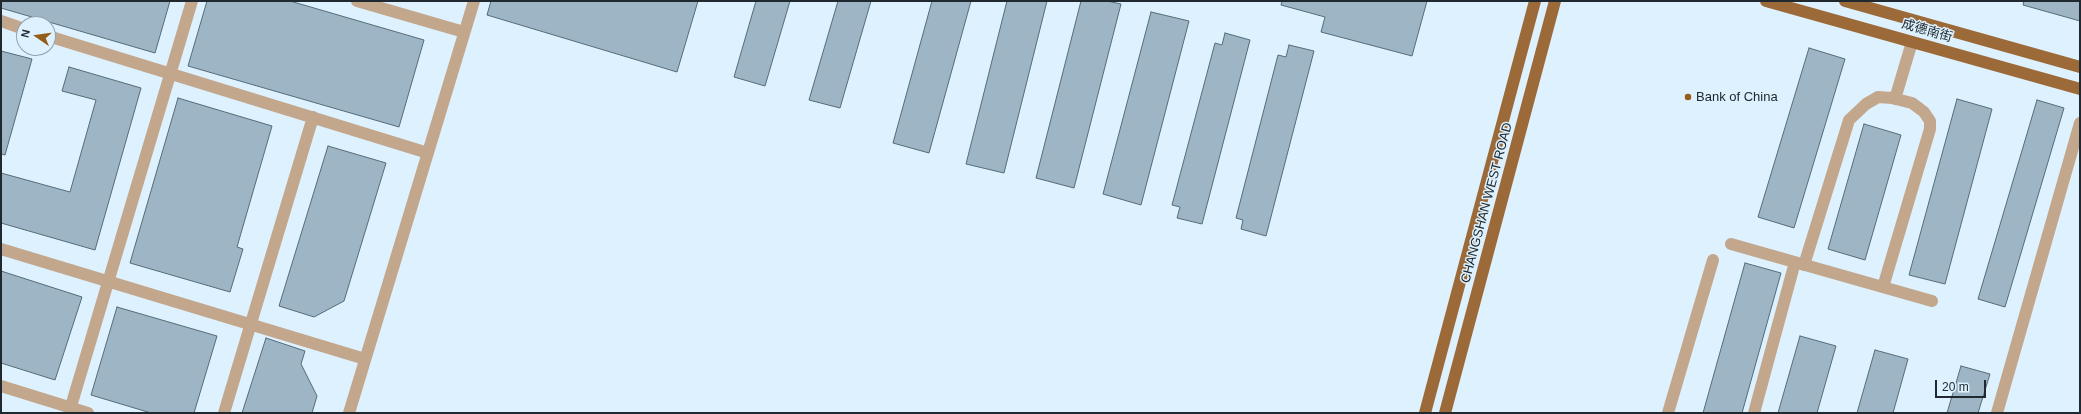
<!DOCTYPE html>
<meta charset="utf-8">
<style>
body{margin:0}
#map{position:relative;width:2081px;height:414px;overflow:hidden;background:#ddf1fe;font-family:Arial,sans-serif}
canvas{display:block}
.frame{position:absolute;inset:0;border:2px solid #20292f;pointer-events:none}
.north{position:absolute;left:16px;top:16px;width:40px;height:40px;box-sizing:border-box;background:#ddf1fe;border:1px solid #91a1ab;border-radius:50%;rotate:283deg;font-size:11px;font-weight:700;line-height:16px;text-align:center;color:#20292f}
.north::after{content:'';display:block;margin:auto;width:14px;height:18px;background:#955c18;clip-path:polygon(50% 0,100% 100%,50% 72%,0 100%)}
.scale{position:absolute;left:1935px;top:380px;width:51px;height:18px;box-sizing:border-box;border:2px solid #20292f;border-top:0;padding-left:5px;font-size:12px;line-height:14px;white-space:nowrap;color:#20292f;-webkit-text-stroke:3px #ddf1fe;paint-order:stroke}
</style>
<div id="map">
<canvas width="2081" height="414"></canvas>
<div class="frame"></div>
<div class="north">N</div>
<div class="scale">20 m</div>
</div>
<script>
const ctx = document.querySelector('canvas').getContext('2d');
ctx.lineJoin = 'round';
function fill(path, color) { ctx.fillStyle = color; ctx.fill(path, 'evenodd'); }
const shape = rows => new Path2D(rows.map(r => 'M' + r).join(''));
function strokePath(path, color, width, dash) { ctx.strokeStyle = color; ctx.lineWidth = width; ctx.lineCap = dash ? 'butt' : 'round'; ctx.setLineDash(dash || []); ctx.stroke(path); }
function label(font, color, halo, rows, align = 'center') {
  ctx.font = font + ' Arial,"Noto Sans SC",sans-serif'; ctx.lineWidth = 3; ctx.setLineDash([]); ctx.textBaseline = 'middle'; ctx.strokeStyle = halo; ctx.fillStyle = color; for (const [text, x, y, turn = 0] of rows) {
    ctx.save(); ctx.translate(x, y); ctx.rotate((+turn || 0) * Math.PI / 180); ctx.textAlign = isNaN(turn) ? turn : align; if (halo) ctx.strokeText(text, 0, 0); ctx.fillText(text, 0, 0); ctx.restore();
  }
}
const building = shape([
 [1,1,170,1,155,53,1,8,1,1],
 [207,1,290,1,424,40,399,127,188,66,207,1],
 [491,1,698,1,677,72,487,15,491,1],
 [756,1,790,1,765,86,734,77,756,1],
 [838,1,871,1,840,108,809,100,838,1],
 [932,1,971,1,929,153,893,143,932,1],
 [1007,1,1047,1,1004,173,966,164,1007,1],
 [1081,1,1107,1,1121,4,1074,188,1036,178,1081,1],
 [1282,1,1427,1,1412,56,1321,32,1325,17,1281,5,1282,1],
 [2024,1,2080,1,2080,21,2023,5,2024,1],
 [1151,12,1189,21,1141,205,1103,194,1151,12],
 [1225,33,1250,40,1202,224,1177,218,1180,207,1172,205,1215,43,1222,45,1225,33],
 [1289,45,1314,51,1266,236,1241,229,1243,220,1236,218,1278,55,1286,57,1289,45],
 [1809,48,1845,59,1794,228,1758,217,1809,48],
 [1,51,32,59,5,155,1,154,1,51],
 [69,67,141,88,95,250,1,223,1,173,70,192,96,100,62,91,69,67],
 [178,98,272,126,237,247,243,249,230,292,130,263,178,98],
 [1957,99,1992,109,1945,284,1909,275,1957,99],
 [2037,100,2064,108,2005,307,1978,299,2037,100],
 [1864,124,1901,135,1865,260,1828,249,1864,124],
 [328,146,386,163,344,301,314,317,279,306,328,146],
 [1745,263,1781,273,1742,413,1703,413,1745,263],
 [1,271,82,297,55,380,1,363,1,271],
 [117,307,217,336,194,413,151,413,91,395,117,307],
 [1800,336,1836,346,1817,413,1778,413,1800,336],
 [266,338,305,351,301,364,317,396,312,413,242,413,266,338],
 [1875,350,1908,359,1893,413,1857,413,1875,350],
 [1961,366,1990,374,1978,413,1947,413,1961,366]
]);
fill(building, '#9db5c4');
strokePath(building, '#556c79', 1);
strokePath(shape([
 [357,1,464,32],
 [1,21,24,29],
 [48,36,428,153],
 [1895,99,1912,42],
 [1731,244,1932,301],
 [1,249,365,359],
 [1804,265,1849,120,1866,104,1878,97,1892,98,1912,103,1924,112,1930,121,1930,129,1883,287],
 [1,386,88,413],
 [69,413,192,1],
 [224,413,313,117],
 [349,413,474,1],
 [1668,413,1713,260],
 [1754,413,1795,262],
 [1997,413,2080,123]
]), '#c3a78d', 12);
strokePath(shape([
 [1766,1,2080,89],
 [1845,1,2080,67],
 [1425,413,1535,1],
 [1445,413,1555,1]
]), '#9c6a38', 12);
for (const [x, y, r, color] of [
 [1688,97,4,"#955c18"]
]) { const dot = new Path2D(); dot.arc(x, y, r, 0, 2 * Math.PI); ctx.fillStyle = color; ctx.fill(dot); strokePath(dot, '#ddf1fe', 1.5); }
label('13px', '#20292f', '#ddf1fe', [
 ["成德南街",1927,31,16],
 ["CHANGSHAN WEST ROAD",1487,203,-75]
]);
label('13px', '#20292f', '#ddf1fe', [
 ["Bank of China",1696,97]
], 'left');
</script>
